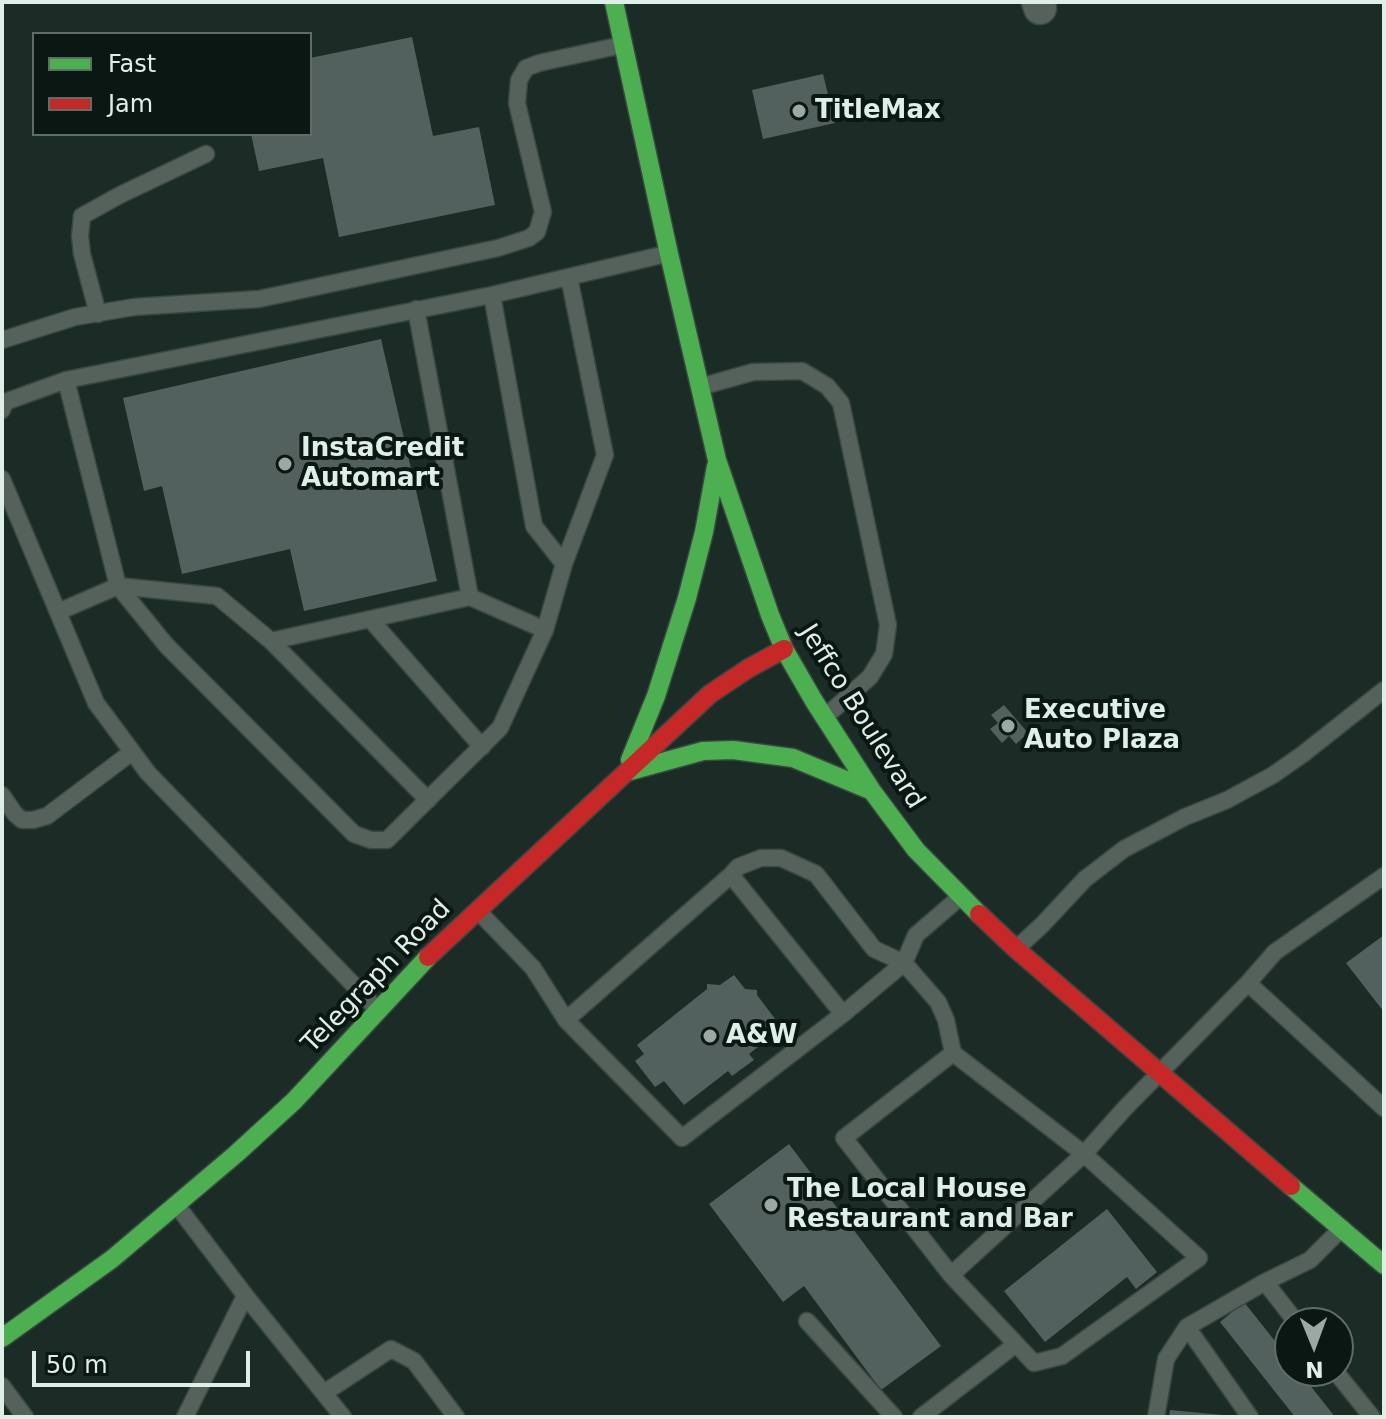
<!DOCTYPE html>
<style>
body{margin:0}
#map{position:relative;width:1386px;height:1419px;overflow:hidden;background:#1b2b25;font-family:"DejaVu Sans",sans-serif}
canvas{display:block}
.frame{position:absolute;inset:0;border:4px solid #deefe7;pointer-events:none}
.legend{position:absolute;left:32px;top:32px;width:280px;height:104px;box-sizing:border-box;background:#0a1712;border:2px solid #5f6d67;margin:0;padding:10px 14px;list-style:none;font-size:24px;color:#deefe7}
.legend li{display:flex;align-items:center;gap:16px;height:40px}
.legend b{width:40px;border:2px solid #5f6d67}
.north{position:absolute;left:1274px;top:1307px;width:80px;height:80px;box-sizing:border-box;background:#0a1712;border:2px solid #5f6d67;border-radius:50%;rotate:179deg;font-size:22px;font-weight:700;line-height:32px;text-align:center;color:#deefe7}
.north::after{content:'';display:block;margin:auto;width:28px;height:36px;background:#9aaaa3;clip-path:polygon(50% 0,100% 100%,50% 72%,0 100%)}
.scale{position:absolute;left:32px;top:1351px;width:218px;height:36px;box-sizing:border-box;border:4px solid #deefe7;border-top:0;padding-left:10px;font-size:24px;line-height:28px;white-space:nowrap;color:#deefe7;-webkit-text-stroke:6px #0a1712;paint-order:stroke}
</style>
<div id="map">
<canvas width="1386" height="1419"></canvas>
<div class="frame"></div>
<ul class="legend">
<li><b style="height:10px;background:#4caf50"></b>Fast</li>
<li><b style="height:10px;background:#c62828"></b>Jam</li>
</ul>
<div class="north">N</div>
<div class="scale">50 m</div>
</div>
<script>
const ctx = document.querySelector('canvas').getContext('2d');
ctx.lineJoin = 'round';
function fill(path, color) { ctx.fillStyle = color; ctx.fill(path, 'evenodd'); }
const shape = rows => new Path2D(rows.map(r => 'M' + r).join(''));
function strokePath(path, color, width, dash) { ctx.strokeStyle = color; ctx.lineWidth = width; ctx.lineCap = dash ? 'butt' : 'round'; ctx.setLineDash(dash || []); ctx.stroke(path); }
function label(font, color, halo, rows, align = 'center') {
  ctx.font = font + ' "DejaVu Sans",sans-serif'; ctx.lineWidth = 8; ctx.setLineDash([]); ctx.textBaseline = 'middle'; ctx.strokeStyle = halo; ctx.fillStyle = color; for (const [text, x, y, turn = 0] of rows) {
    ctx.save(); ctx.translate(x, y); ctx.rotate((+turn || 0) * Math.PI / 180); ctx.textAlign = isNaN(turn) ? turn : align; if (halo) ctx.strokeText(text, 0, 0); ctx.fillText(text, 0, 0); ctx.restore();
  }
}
fill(shape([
 [412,37,433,136,479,127,495,205,339,237,323,158,259,171,251,134,310,134,310,58],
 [823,74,835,123,763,139,752,90],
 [381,339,437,581,304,611,290,549,182,574,162,486,144,491,123,398],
 [1004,705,1028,733,1016,744,1009,736,1002,743,990,729,998,723,991,715],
 [1384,935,1384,1012,1346,963],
 [734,975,745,989,757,990,757,995,782,1028,749,1054,754,1060,732,1076,728,1071,684,1105,664,1081,655,1087,635,1061,644,1054,637,1045,707,989,707,984,720,985],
 [789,1144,941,1346,881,1390,804,1286,783,1302,709,1204],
 [1107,1209,1157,1272,1136,1289,1127,1277,1045,1342,1004,1291],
 [1244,1302,1290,1360,1290,1371,1299,1371,1335,1417,1295,1417,1220,1322],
 [1170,1410,1223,1415,1223,1417,1169,1417]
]), '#53615e');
const lane = shape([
 [492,295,534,526,564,564],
 [416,309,470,597,545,630],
 [98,314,82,254,80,236,82,216,120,195,206,154],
 [2,340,75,317,134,307,259,299,498,248,529,238,537,232,543,212,517,103,519,80,526,68,539,63,622,45],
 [700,387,753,372,802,371,827,386,841,403,888,625,884,654,870,677,826,716],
 [2,410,5,402,66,380,492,295,666,254],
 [2,479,96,703,148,773,377,1009],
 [118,586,166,645,354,834,371,840,387,840,500,728,545,630,564,564,605,455,569,277],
 [118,586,217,596,271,641,428,800],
 [58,612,118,586,66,380],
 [370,619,482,747],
 [271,641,470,597],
 [2,795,15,814,22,820,33,820,47,816,132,752],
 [731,875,843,1014],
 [480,913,533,968,566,1020,682,1138,843,1014,904,963,916,935,959,898],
 [1017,948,1042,925,1085,879,1124,849,1185,817,1227,800,1273,775,1303,754,1384,690],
 [1248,983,1384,1108],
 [566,1020,731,875,738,867,761,858,781,858,816,874,874,949,904,963,938,1002,946,1020,953,1053],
 [178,1207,248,1299,343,1417],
 [951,1275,844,1138,953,1053,1084,1154,1199,1258,1062,1356,1034,1363,951,1275,1084,1154,1126,1107,1248,983,1275,952,1384,876],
 [1265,1282,1297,1323],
 [807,1321,894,1417],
 [1335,1371,1372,1417],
 [2,1386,25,1417],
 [324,1393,391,1349,414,1361,456,1417],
 [185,1417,245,1296],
 [921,1417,1016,1344],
 [1156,1417,1166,1359,1187,1327],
 [1250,1417,1187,1327,1265,1282,1310,1260,1342,1228]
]);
const street = shape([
 [1038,2,1040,8]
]);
const fast = shape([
 [614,2,669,254,717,460,770,615,784,649,814,701,872,791,916,850,979,914],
 [630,760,656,696,687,598,704,532,716,466],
 [630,771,703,751,733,750,793,758,872,791],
 [1291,1186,1384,1265],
 [2,1338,112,1259,236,1154,294,1101,428,957]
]);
const jam = shape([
 [979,914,1016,949,1291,1186],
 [428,957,710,694,749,668,784,649]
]);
strokePath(lane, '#3a4741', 19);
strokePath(street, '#3a4741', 35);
strokePath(fast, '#3a4741', 21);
strokePath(jam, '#3a4741', 21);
strokePath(lane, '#55615b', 16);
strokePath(street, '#55615b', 32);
strokePath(fast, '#4caf50', 18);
strokePath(jam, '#c62828', 18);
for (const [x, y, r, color] of [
 [799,111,8,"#9aaaa3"],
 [285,464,8,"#9aaaa3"],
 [1008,726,8,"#9aaaa3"],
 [710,1036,8,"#9aaaa3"],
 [771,1205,8,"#9aaaa3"]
]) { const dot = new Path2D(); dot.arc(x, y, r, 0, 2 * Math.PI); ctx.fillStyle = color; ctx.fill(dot); strokePath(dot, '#0a1712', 3); }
label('bold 26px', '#deefe7', '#0a1712', [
 ["TitleMax",815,111],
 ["InstaCredit",301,449],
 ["Automart",301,479],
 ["Executive",1024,711],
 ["Auto Plaza",1024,741],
 ["A&W",726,1036],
 ["The Local House",787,1190],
 ["Restaurant and Bar",787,1220]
], 'left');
label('26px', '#deefe7', '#0a1712', [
 ["Jeffco Boulevard",861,717,58],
 ["Telegraph Road",377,977,-46]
]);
</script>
